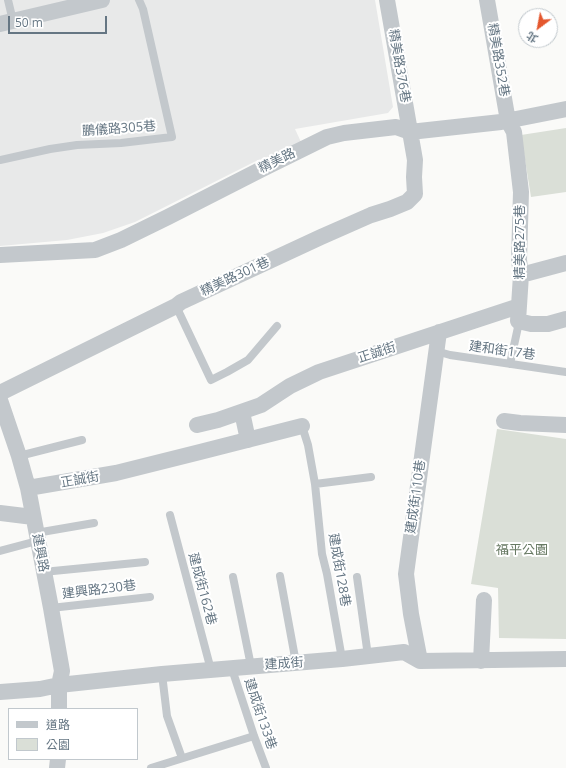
<!DOCTYPE html>
<meta charset="utf-8">
<style>
body{margin:0}
#map{position:relative;width:566px;height:768px;overflow:hidden;background:#fafaf8;font-family:"Open Sans","Noto Sans TC",sans-serif}
canvas{display:block}
.legend{position:absolute;left:8px;top:708px;width:130px;height:52px;box-sizing:border-box;background:#fff;border:1px solid #c1c8cd;margin:0;padding:5px 7px;list-style:none;font-size:12px;color:#657683}
.legend li{display:flex;align-items:center;gap:8px;height:20px}
.legend b{width:20px;border:1px solid #c1c8cd}
.north{position:absolute;left:518px;top:8px;width:40px;height:40px;box-sizing:border-box;background:#fff;border:1px solid #c1c8cd;border-radius:50%;rotate:212deg;font-size:11px;font-weight:700;line-height:16px;text-align:center;color:#657683}
.north::after{content:'';display:block;margin:auto;width:14px;height:18px;background:#e4572e;clip-path:polygon(50% 0,100% 100%,50% 72%,0 100%)}
.scale{position:absolute;left:8px;top:16px;width:99px;height:18px;box-sizing:border-box;border:2px solid #657683;border-top:0;padding-left:5px;font-size:12px;line-height:14px;white-space:nowrap;color:#657683;-webkit-text-stroke:3px #fff;paint-order:stroke}
</style>
<div id="map">
<canvas width="566" height="768"></canvas>
<ul class="legend">
<li><b style="height:5px;background:#c3c8cc"></b>道路</li>
<li><b style="height:11px;background:#dadfd7"></b>公園</li>
</ul>
<div class="north">北</div>
<div class="scale">50 m</div>
</div>
<script>
const ctx = document.querySelector('canvas').getContext('2d');
ctx.lineJoin = 'round';
function fill(path, color) { ctx.fillStyle = color; ctx.fill(path, 'evenodd'); }
const shape = rows => new Path2D(rows.map(r => 'M' + r).join(''));
function strokePath(path, color, width, dash) { ctx.strokeStyle = color; ctx.lineWidth = width; ctx.lineCap = dash ? 'butt' : 'round'; ctx.setLineDash(dash || []); ctx.stroke(path); }
function label(font, color, halo, rows, align = 'center') {
  ctx.font = font + ' "Open Sans","Noto Sans TC",sans-serif'; ctx.lineWidth = 4; ctx.setLineDash([]); ctx.textBaseline = 'middle'; ctx.strokeStyle = halo; ctx.fillStyle = color; for (const [text, x, y, turn = 0] of rows) {
    ctx.save(); ctx.translate(x, y); ctx.rotate((+turn || 0) * Math.PI / 180); ctx.textAlign = isNaN(turn) ? turn : align; if (halo) ctx.strokeText(text, 0, 0); ctx.fillText(text, 0, 0); ctx.restore();
  }
}
fill(shape([
 [0,0,375,0,393,107,388,113,295,129,301,142,276,156,258,160,135,222,103,233,67,240,0,246]
]), '#e8e9e9');
fill(shape([
 [566,128,566,192,531,197,521,135],
 [497,429,566,439,566,639,499,638,498,588,471,584]
]), '#dadfd7');
strokePath(shape([
 [8,0,13,21],
 [0,160,50,149,77,145,121,143,172,137,143,9,139,0],
 [176,306,211,380,227,372,248,360,277,326],
 [436,351,450,355,566,372],
 [510,364,518,327,518,321],
 [302,426,308,445,315,484,322,554,327,574,342,659],
 [19,456,82,440],
 [315,484,371,477],
 [170,515,211,670],
 [36,533,94,523],
 [0,551,37,541],
 [43,572,145,562],
 [280,576,296,663],
 [233,577,251,666],
 [357,577,368,656],
 [51,608,150,597],
 [232,669,254,736,266,768],
 [162,674,167,716,182,758],
 [151,768,254,736]
]), '#c3c8cc', 8);
strokePath(shape([
 [487,0,508,121,514,132,521,192,519,260,521,275,518,321,531,324,548,324,566,319],
 [0,24,102,0],
 [0,255,95,250,121,240,168,217,264,168,327,137,344,133,396,127,410,132,501,122,566,109],
 [521,275,566,263],
 [0,393,176,306,181,302,321,237,371,215,390,209,407,202,415,194,414,177,415,160,387,0],
 [0,400,19,456,28,488,51,608,62,671,59,685,59,709],
 [242,412,248,440],
 [504,421,520,423,566,425],
 [197,425,218,420,261,405,290,386,319,372,519,306],
 [28,488,116,473,200,452,302,426],
 [0,513,33,517],
 [420,661,411,614,406,574,439,332],
 [481,661,484,600],
 [0,692,40,689,59,685,162,674,342,659,404,652,420,661,566,659],
 [57,768,58,759]
]), '#c3c8cc', 16);
label('13px', '#657683', '#fff', [
 ["精美路352巷",498,60,80],
 ["精美路376巷",399,66,80],
 ["鵬儀路305巷",119,129,-4],
 ["精美路",277,161,-26],
 ["精美路275巷",520,242,-90],
 ["精美路301巷",235,277,-25],
 ["建和街17巷",502,351,8],
 ["正誠街",377,353,-18],
 ["正誠街",80,480,-10],
 ["建成街110巷",416,497,-82],
 ["建興路",40,553,79],
 ["建成街128巷",339,570,80],
 ["建成街162巷",202,589,75],
 ["建興路230巷",99,590,-7],
 ["建成街",284,664,-4],
 ["建成街133巷",260,714,71]
]);
label('13px', '#687a64', '#fff', [
 ["福平公園",522,550]
]);
</script>
